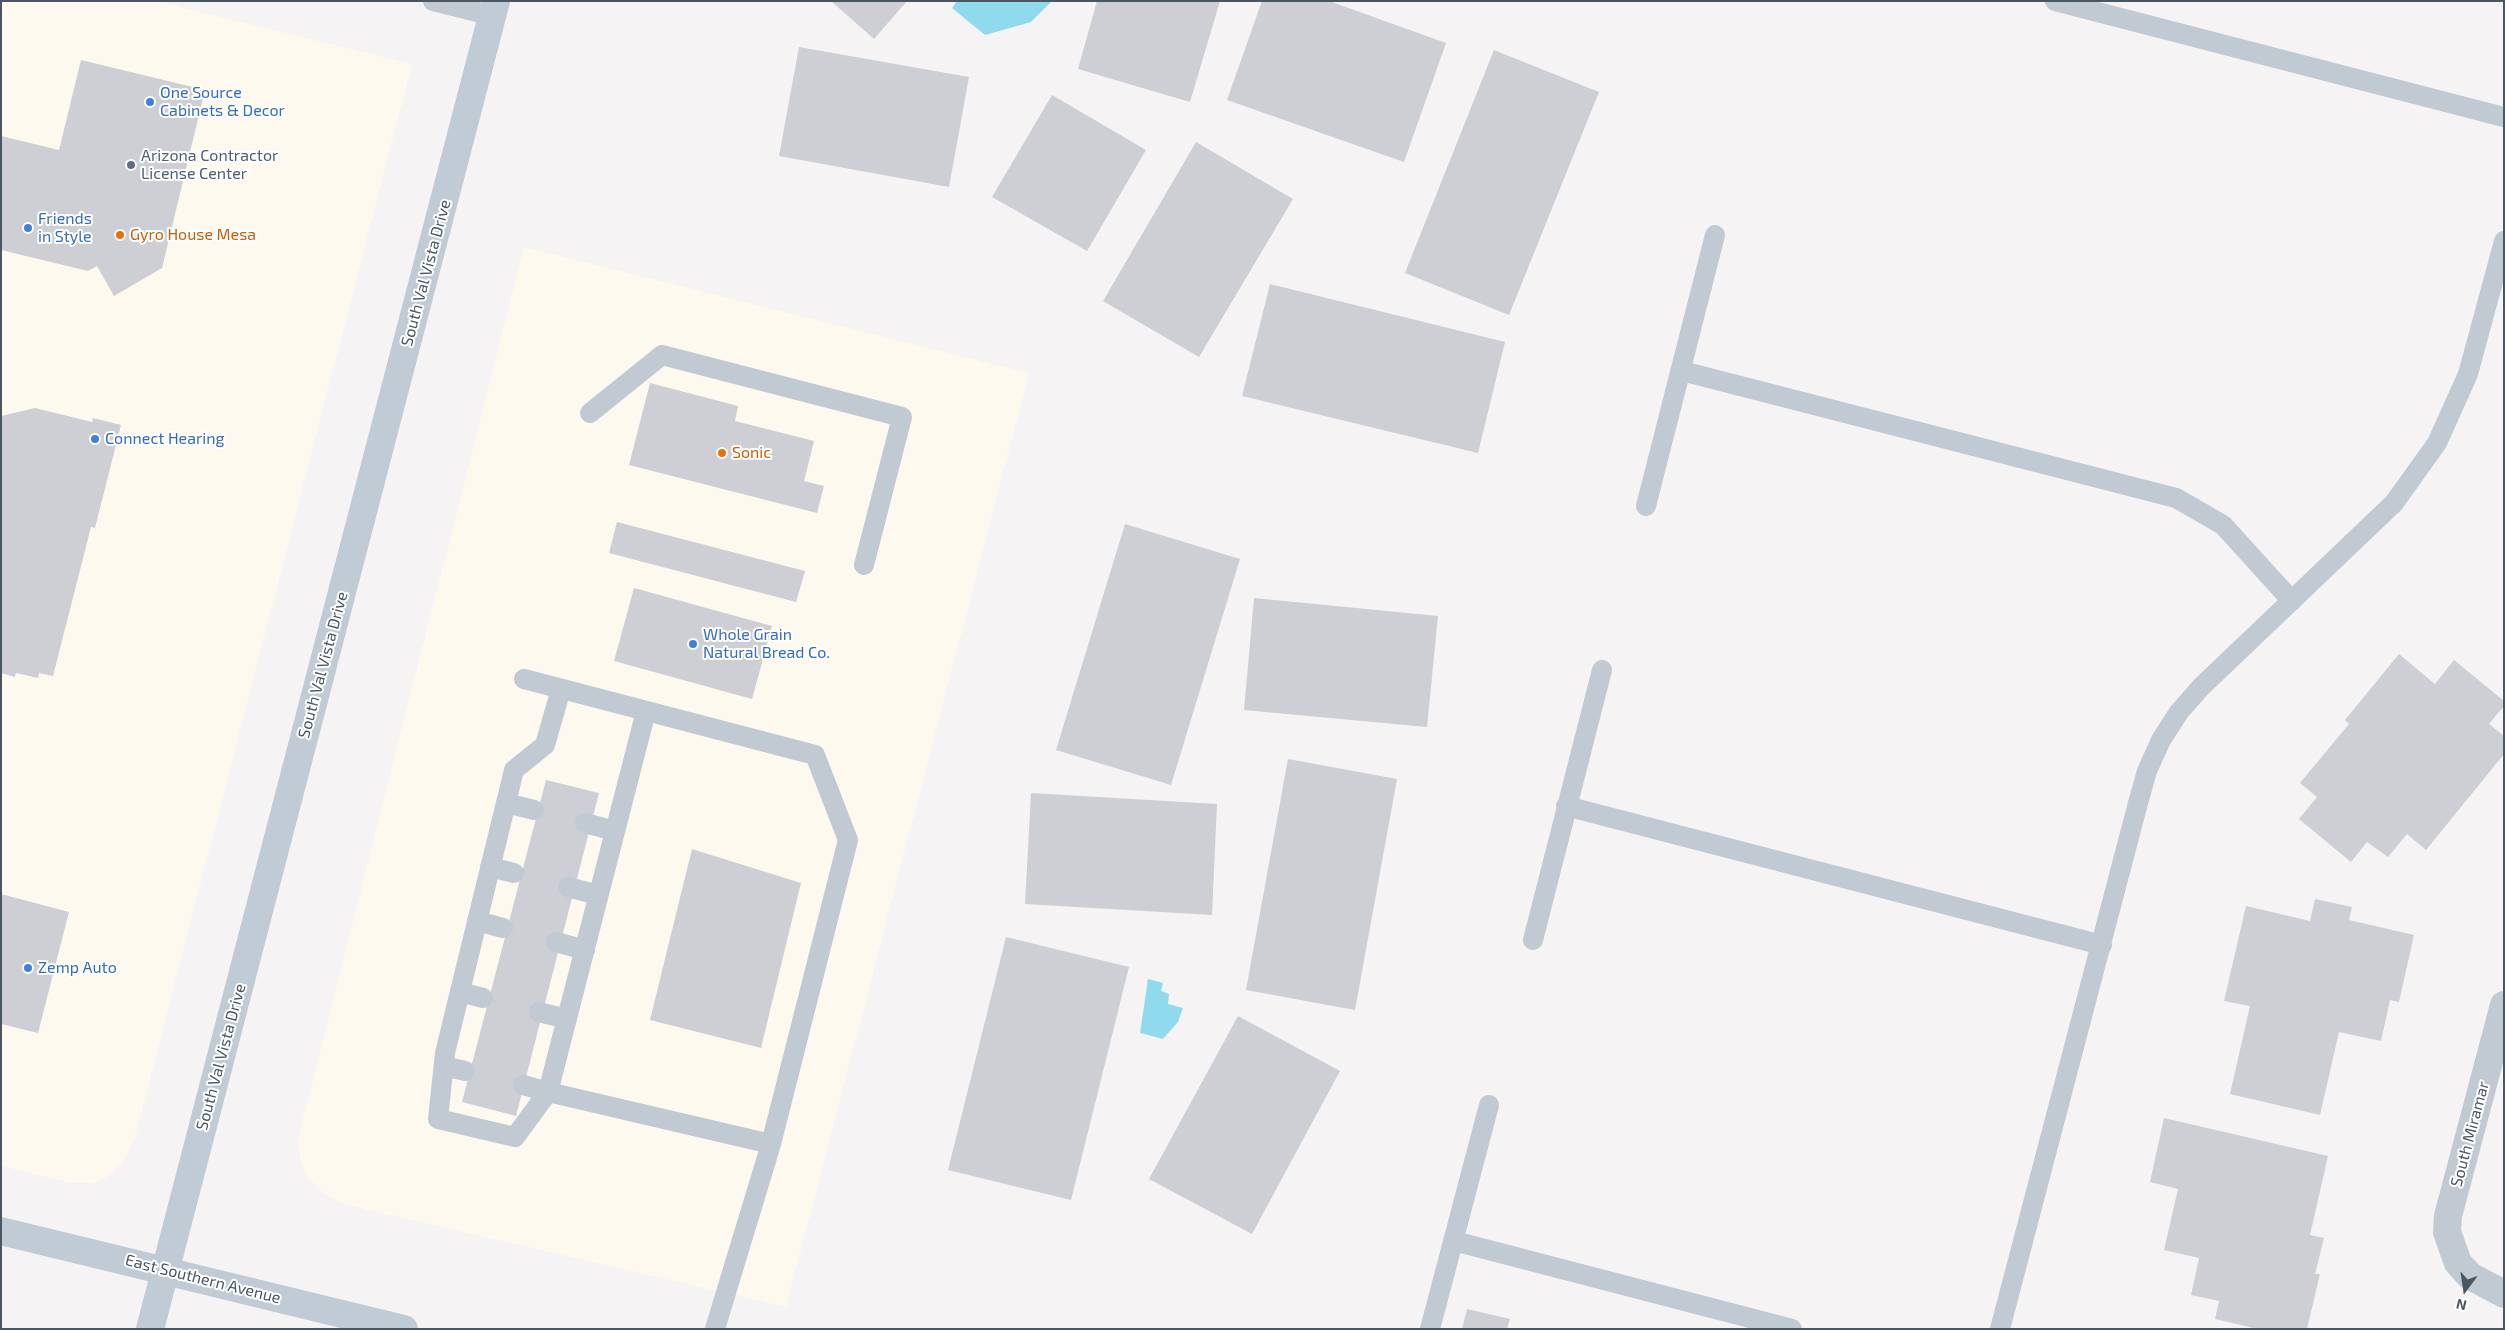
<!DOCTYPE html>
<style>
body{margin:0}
#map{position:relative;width:2505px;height:1330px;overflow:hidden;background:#f5f3f3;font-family:"Exo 2",sans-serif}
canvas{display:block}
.frame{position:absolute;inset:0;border:2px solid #4a5661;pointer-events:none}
.north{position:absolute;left:2440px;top:1265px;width:50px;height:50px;-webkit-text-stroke:4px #fff;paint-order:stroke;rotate:194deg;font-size:14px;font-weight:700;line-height:20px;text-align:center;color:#4a5661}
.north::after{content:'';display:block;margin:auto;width:18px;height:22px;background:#4a5661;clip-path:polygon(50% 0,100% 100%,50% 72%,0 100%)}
</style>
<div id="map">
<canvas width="2505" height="1330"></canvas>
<div class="frame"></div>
<div class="north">N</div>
</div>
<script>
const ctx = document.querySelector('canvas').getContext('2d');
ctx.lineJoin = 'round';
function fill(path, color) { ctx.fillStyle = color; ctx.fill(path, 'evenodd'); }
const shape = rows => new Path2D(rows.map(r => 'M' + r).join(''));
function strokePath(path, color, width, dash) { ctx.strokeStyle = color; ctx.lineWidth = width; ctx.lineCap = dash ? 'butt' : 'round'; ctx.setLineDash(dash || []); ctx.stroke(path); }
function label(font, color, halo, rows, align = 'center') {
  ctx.font = font + ' "Exo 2",sans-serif'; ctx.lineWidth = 4; ctx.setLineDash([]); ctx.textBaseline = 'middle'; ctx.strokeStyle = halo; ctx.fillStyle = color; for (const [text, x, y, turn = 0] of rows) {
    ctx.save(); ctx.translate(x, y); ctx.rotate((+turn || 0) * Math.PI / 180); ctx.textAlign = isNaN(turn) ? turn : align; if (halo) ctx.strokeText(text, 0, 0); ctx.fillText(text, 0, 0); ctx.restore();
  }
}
fill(shape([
 [1,1,156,1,412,64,134,1141,124,1160,110,1175,95,1183,71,1183,1,1166],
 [524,247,1029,373,786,1307,343,1204,322,1192,308,1177,300,1160,298,1142,302,1122]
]), '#fdf9ef');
fill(shape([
 [957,1,1052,1,1031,22,985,35,952,8],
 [1148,979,1163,983,1161,991,1169,994,1168,1004,1183,1008,1178,1022,1163,1039,1140,1033]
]), '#90daee');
fill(shape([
 [831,1,907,1,874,39],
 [1097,1,1220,1,1190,102,1078,69],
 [1262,1,1329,1,1446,43,1404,162,1227,100],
 [799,47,969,77,949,187,779,156],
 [1494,50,1599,92,1509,315,1405,273],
 [81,60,205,90,162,268,114,296,97,266,88,271,1,250,1,136,59,150],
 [1052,95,1146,150,1087,251,992,197],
 [1196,142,1293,199,1199,357,1103,301],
 [1270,284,1505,342,1478,453,1242,396],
 [650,383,738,406,735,421,814,441,804,481,824,486,817,513,629,465],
 [35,408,92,422,93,418,121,425,95,528,91,527,53,676,39,673,38,678,16,673,15,677,1,673,1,416],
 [617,522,805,571,796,602,609,553],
 [1125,524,1240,559,1171,785,1056,750],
 [634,588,772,626,752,699,614,661],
 [1254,598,1438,616,1427,727,1244,710],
 [2399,654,2435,684,2454,660,2504,701,2504,706,2489,724,2504,736,2504,754,2426,850,2407,834,2388,857,2367,842,2351,862,2299,819,2317,797,2300,783,2349,724,2345,720],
 [1288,759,1397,779,1355,1010,1246,990],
 [546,780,599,793,516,1116,462,1102],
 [1031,793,1217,804,1212,915,1025,904],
 [692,849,801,883,761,1048,650,1020],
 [1,894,69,912,38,1033,1,1024],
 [2315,899,2352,907,2349,920,2414,935,2399,1002,2390,1000,2381,1041,2339,1032,2320,1115,2230,1094,2250,1006,2224,1001,2246,906,2310,921],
 [1006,937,1129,967,1071,1200,948,1170],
 [1238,1016,1340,1071,1252,1234,1149,1179],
 [2164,1118,2328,1156,2310,1235,2324,1238,2315,1274,2320,1274,2307,1329,2258,1329,2215,1319,2219,1301,2191,1295,2199,1258,2164,1250,2178,1189,2150,1182],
 [1467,1309,1510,1319,1507,1329,1462,1329]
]), '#cdcfd5');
strokePath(shape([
 [433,1,493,16],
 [2055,1,2504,117],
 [1682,371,2176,498,2223,525,2292,601],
 [590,413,662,355,902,417,864,565],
 [1646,506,1715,235],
 [524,679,815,755,848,840,771,1144,715,1329],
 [561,689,545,745,514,770,445,1053,438,1119,515,1137,548,1092,771,1144],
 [506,803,534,810],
 [1566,806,2102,945],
 [585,823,615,831],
 [490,867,514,873],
 [568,887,598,895],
 [477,921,503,928],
 [1533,940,1602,670],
 [556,942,585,950],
 [460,992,483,998],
 [539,1012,567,1019],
 [444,1066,465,1071],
 [523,1085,548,1092,646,711],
 [1454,1241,1792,1329],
 [1430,1329,1489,1105],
 [2000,1329,2138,803,2147,771,2161,740,2179,712,2201,687,2394,503,2437,443,2468,374,2504,241]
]), '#c1cad2', 20);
strokePath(shape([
 [2504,1005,2448,1216,2447,1232,2458,1263,2470,1276,2504,1294]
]), '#c1cad2', 28);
strokePath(shape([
 [1,1231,404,1329],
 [150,1329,496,1]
]), '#c1cbd6', 28);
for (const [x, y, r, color] of [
 [150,102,5,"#3f7fe0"],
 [131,165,5,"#5c6f8a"],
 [28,228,5,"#3f7fe0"],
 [120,235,5,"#e8710a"],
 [95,439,5,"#3f7fe0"],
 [722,453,5,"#e8710a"],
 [693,644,5,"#3f7fe0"],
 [28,968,5,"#3f7fe0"]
]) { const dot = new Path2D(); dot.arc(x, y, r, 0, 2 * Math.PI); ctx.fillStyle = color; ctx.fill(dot); strokePath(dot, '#fff', 2); }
label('16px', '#366cbe', '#fff', [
 ["One Source",160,93],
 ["Cabinets & Decor",160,111],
 ["Friends",38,219],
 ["in Style",38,237],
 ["Connect Hearing",105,439],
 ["Whole Grain",703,635],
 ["Natural Bread Co.",703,653],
 ["Zemp Auto",38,968]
], 'left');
label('16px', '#4e5e75', '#fff', [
 ["Arizona Contractor",141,156],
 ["License Center",141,174]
], 'left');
label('16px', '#c56008', '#fff', [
 ["Gyro House Mesa",130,235],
 ["Sonic",732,453]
], 'left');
label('16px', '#4a5661', '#fff', [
 ["South Val Vista Drive",426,273,-75],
 ["South Val Vista Drive",323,665,-75],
 ["South Val Vista Drive",221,1057,-75],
 ["South Miramar",2470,1134,-75],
 ["East Southern Avenue",203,1279,14]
]);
</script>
